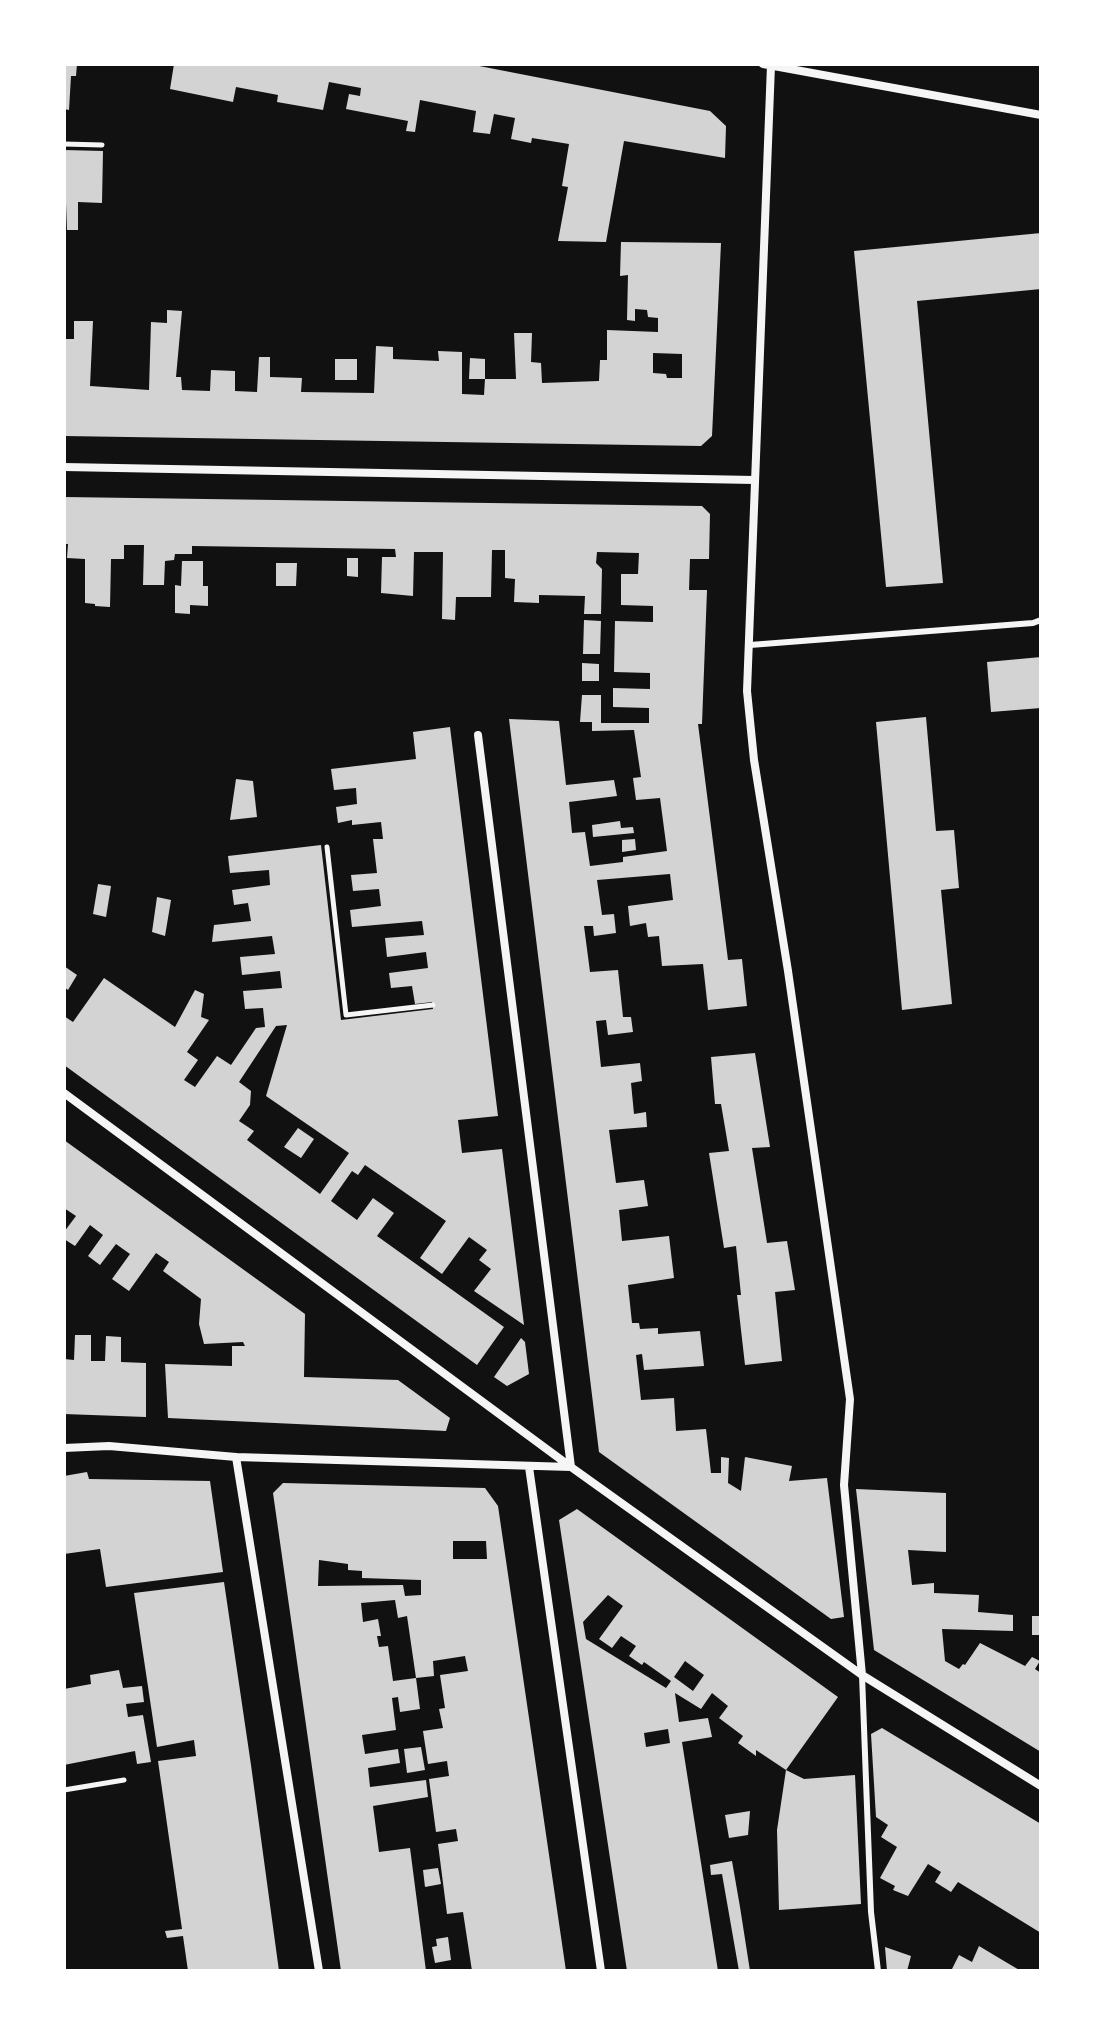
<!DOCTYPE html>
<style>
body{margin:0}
#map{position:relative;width:1105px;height:2035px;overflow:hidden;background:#111;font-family:"Fira Sans Condensed",sans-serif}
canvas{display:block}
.frame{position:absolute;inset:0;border:66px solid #fff;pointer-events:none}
</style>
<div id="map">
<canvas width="1105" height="2035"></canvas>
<div class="frame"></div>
</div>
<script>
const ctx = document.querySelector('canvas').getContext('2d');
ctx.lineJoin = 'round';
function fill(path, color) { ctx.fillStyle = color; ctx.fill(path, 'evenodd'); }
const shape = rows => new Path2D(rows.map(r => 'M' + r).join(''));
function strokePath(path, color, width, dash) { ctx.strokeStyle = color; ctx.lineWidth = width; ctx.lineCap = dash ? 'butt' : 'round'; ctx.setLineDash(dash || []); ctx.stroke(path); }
fill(shape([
 [64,64,77,64,76,76,71,76,69,110,64,109],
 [174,64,469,64,710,111,726,126,725,158,624,141,606,242,558,241,568,187,562,186,569,144,532,138,531,143,511,139,515,118,494,114,490,134,473,132,476,111,420,100,415,132,406,131,408,121,346,109,349,94,360,96,361,88,329,82,323,110,277,102,278,95,236,87,233,102,170,89],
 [64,150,103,151,102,203,78,202,78,230,67,230],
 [1041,233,1041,289,917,301,943,583,886,587,854,251],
 [621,242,721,243,712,436,701,446,64,436,64,339,74,339,74,321,93,321,90,386,149,390,151,322,167,323,167,310,182,311,176,377,181,377,182,390,210,391,211,370,235,371,235,391,257,392,259,357,270,357,270,377,302,378,301,392,374,393,376,346,393,347,393,359,439,361,438,351,462,352,462,394,484,395,485,379,516,379,514,333,532,333,531,362,541,363,542,383,599,381,600,360,607,360,607,330,658,332,658,318,648,317,647,310,635,309,635,321,627,320,628,275,620,276],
 [653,353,682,354,682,378,667,378,666,374,653,373],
 [470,358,485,359,485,379,469,379],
 [335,359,357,359,357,380,335,380],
 [64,497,702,506,710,514,709,559,690,559,689,590,707,590,702,724,698,724,728,960,742,959,747,1006,708,1010,703,964,662,966,659,936,648,937,646,923,630,926,628,906,673,900,670,874,597,880,602,915,614,914,616,933,594,936,593,926,584,926,590,972,618,970,623,1017,631,1017,633,1032,608,1035,606,1020,596,1021,601,1067,640,1063,642,1081,631,1083,634,1114,646,1112,647,1127,609,1130,616,1183,644,1180,648,1206,619,1210,622,1241,669,1236,671,1253,674,1278,628,1285,632,1323,639,1323,640,1329,658,1328,658,1334,700,1331,704,1366,644,1370,642,1354,636,1355,641,1400,674,1398,676,1431,706,1429,711,1473,721,1473,721,1457,729,1458,728,1483,741,1491,745,1457,792,1466,789,1481,827,1478,844,1617,831,1619,599,1452,509,719,559,721,566,785,614,780,617,796,569,802,572,833,585,832,590,866,623,862,623,857,667,851,660,798,636,800,633,778,641,777,634,730,592,731,592,722,580,722,582,695,601,695,601,723,649,723,649,708,613,707,613,688,650,689,650,673,614,672,615,621,653,622,653,606,621,605,621,574,638,574,639,553,597,552,596,563,602,569,601,614,584,614,585,596,539,595,539,603,514,602,515,579,505,578,505,550,492,550,491,597,456,597,455,620,442,619,443,552,414,552,413,596,381,593,382,557,396,557,395,549,192,546,192,554,175,554,174,560,165,561,164,585,143,585,144,545,124,545,124,559,111,559,110,607,95,606,95,604,85,603,85,559,67,558,68,544,64,544],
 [347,558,358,558,358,577,347,576],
 [182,561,203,561,203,586,208,586,208,606,190,605,190,614,175,613,175,585,181,586],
 [276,563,297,563,296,586,276,586],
 [584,620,601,621,600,654,583,654],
 [1041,657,1041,708,991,712,987,662],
 [582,663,599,664,599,681,582,681],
 [926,717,936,831,954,830,959,888,941,890,952,1004,902,1010,876,722],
 [450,727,498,1116,458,1120,462,1153,502,1149,524,1325,474,1291,491,1269,479,1260,487,1250,469,1237,442,1274,420,1258,446,1221,365,1165,358,1175,352,1171,331,1201,357,1220,373,1198,394,1213,377,1236,504,1327,477,1365,64,1065,64,1016,73,1022,104,978,175,1027,195,990,204,994,201,1017,209,1020,187,1052,198,1060,184,1080,195,1087,217,1056,231,1065,256,1028,265,1027,263,1008,245,1009,243,991,282,988,280,971,242,975,240,957,275,954,272,936,212,942,214,925,251,921,248,903,234,905,232,890,270,885,269,870,230,873,228,856,321,845,341,1020,433,1009,432,1002,415,1004,412,986,391,988,389,973,428,968,426,952,387,957,385,938,424,935,422,921,352,927,350,910,381,906,379,889,353,891,351,875,377,873,373,839,383,839,381,822,352,825,352,820,338,823,336,807,357,804,356,788,334,790,331,769,416,759,413,732],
 [287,1025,266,1096,349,1153,320,1194,247,1140,254,1131,239,1121,250,1105,251,1091,239,1082,276,1026],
 [236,779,253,781,257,817,230,820],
 [620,821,621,828,633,827,634,833,593,837,592,825],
 [635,839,636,850,622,852,622,840],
 [98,884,111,886,106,917,93,914],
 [157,897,171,900,165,936,152,932],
 [64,966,77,975,68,990,64,987],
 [755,1053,770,1147,752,1148,767,1243,787,1241,795,1290,775,1292,782,1361,745,1365,737,1295,741,1295,736,1246,724,1248,709,1153,729,1151,721,1104,715,1104,711,1057],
 [298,1128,314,1139,301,1158,284,1147],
 [64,1140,305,1314,304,1377,398,1380,450,1418,446,1431,168,1418,165,1364,232,1366,232,1346,245,1346,243,1342,204,1344,199,1324,201,1299,163,1271,169,1262,156,1253,129,1291,112,1279,130,1254,116,1244,100,1265,88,1256,103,1235,90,1225,75,1246,64,1239,64,1232,76,1216,64,1208],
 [75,1335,91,1335,91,1361,105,1361,106,1336,121,1337,121,1362,146,1363,146,1417,64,1414,64,1359,74,1360],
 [521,1338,525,1342,529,1374,507,1386,494,1377],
 [87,1472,89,1479,210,1481,223,1572,106,1587,100,1549,64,1554,64,1476],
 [283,1483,485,1488,498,1506,566,1971,472,1971,463,1912,447,1914,438,1844,458,1841,456,1829,436,1832,429,1779,449,1776,447,1761,428,1764,423,1731,443,1728,439,1709,445,1708,440,1675,468,1671,465,1656,433,1661,434,1676,416,1678,407,1616,398,1618,395,1600,361,1603,363,1622,378,1619,381,1636,377,1636,379,1647,388,1646,393,1681,416,1678,420,1709,400,1712,398,1697,392,1698,396,1730,362,1735,365,1754,398,1749,400,1763,368,1768,370,1787,426,1780,428,1797,373,1806,379,1852,410,1848,426,1971,341,1971,273,1493],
 [453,1541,486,1541,487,1559,453,1559],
 [319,1560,348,1564,348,1570,362,1571,362,1578,421,1580,421,1595,405,1596,403,1585,318,1586],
 [856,1489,946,1493,946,1552,908,1550,912,1585,934,1583,934,1593,979,1595,978,1612,1013,1615,1013,1631,942,1629,945,1661,959,1669,963,1664,965,1665,980,1643,1025,1666,1032,1657,1040,1661,1035,1669,1041,1673,1041,1752,874,1650],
 [577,1509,838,1697,786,1770,756,1750,756,1756,738,1743,743,1736,719,1718,728,1706,712,1693,701,1709,675,1693,679,1722,708,1718,712,1737,682,1742,718,1971,627,1971,559,1520],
 [608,1595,623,1606,599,1639,612,1648,621,1636,636,1646,629,1656,642,1665,644,1662,671,1681,666,1688,586,1639,583,1622],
 [685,1661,704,1675,693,1691,674,1677],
 [668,1729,670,1743,646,1747,644,1733],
 [224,1582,251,1765,279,1971,188,1971,183,1936,167,1938,165,1931,182,1929,158,1761,196,1756,194,1740,157,1747,134,1593],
 [1032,1616,1041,1616,1041,1635,1032,1635],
 [119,1670,123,1688,142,1686,144,1702,126,1704,128,1717,143,1715,151,1762,137,1764,135,1751,64,1765,64,1689,91,1684,90,1675],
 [882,1728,1041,1824,1041,1933,958,1882,951,1892,935,1882,941,1872,928,1864,908,1896,893,1890,895,1886,880,1878,897,1847,881,1837,888,1825,876,1817,871,1734],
 [421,1747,425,1770,407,1773,404,1749],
 [786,1770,804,1779,855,1775,861,1904,779,1910,777,1830],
 [750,1811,748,1835,729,1838,725,1815],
 [732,1861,740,1907,750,1971,739,1971,722,1874,711,1875,710,1865],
 [438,1868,441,1884,425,1887,423,1870],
 [448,1937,451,1960,435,1963,432,1947,437,1946,436,1939],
 [979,1946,1004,1961,1021,1971,951,1971,959,1955,972,1962],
 [885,1947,911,1956,907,1971,887,1971]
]), '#d3d3d3');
strokePath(shape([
 [64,144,102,145],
 [327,847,346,1015,433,1005],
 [64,1790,124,1780]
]), '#f5f5f5', 5);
strokePath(shape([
 [750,645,1033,623,1041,620],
 [862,1675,871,1912,878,1971]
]), '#f5f5f5', 6);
strokePath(shape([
 [763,64,1041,115],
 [771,65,747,691,754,760,788,971,850,1399,844,1485,862,1675],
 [64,467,754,480],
 [478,735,571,1467],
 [64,1093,571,1467],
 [64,1448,109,1446,236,1457,571,1467,862,1675,1041,1786],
 [236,1457,319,1971],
 [529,1467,601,1971]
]), '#f5f5f5', 8);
</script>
